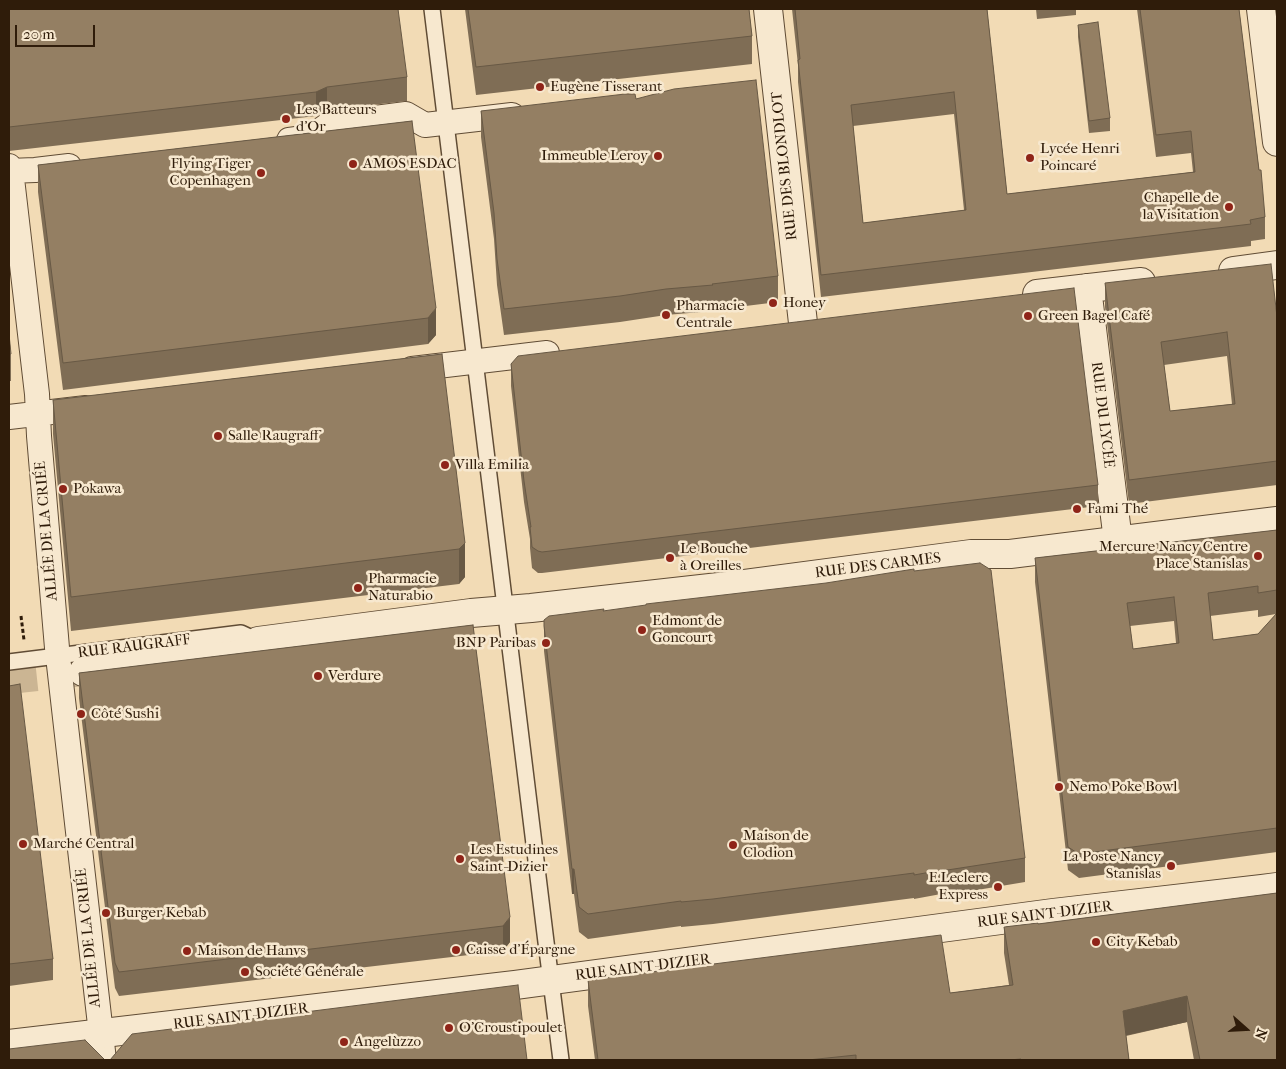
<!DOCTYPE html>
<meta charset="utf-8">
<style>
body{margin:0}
#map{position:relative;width:1286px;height:1069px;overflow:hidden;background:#f2dbb5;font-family:"IM FELL French Canon",serif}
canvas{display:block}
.frame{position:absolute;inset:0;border:10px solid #2f1c0a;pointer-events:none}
.north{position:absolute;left:1221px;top:1004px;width:50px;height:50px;-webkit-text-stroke:4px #f7e8cf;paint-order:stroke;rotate:109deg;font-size:14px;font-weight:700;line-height:20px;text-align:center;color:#2f1c0a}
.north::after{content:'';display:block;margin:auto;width:18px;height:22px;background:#2f1c0a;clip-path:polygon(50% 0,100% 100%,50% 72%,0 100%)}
.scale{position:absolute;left:15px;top:25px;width:80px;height:22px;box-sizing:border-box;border:2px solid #2f1c0a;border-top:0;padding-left:6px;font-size:15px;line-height:18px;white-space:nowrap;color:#2f1c0a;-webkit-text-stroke:4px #f7e8cf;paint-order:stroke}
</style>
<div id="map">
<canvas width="1286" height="1069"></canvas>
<div class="frame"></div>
<div class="north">N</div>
<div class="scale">20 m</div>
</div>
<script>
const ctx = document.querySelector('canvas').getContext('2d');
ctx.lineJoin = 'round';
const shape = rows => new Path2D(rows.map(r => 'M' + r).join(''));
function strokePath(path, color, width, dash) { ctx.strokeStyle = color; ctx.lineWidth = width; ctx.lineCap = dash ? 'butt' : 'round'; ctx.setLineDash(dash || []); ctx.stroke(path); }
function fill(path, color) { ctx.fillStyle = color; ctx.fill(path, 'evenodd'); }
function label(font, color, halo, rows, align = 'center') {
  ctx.font = font + ' "IM FELL French Canon",serif'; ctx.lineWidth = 5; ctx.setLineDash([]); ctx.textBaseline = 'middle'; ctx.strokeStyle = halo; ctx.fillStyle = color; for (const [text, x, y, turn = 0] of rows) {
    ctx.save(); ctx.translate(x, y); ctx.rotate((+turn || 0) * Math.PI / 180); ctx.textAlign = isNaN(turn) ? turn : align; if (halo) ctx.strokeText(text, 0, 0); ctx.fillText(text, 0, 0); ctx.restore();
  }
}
strokePath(shape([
 [9,680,83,672]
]), '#cbb593', 28, [28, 14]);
const service = shape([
 [432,9,546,942,561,1060],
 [9,662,241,633,258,641]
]);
const pedestrian = shape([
 [289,140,311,137,329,124,406,114,425,125,512,115],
 [9,166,11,170,37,394,39,436,57,648],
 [9,171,35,170,69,166],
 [412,369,547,353],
 [9,417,86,408],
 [59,665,104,1060]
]);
const minor = shape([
 [768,9,803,323],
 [1233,271,1277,265],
 [1087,288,1118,541],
 [1037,294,1141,282]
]);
const tertiary = shape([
 [1261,9,1277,142],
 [83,672,242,654,258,641,471,613,531,608,737,585,971,554,1010,554,1277,521],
 [9,1044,515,985,1053,913,1262,889,1277,887]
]);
strokePath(service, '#604c35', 18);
strokePath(pedestrian, '#604c35', 26);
strokePath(minor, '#604c35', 30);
strokePath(tertiary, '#604c35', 30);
strokePath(shape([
 [21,616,24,640]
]), '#2f1c0a', 3, [4, 2.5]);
strokePath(service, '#f7e8cf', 15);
strokePath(pedestrian, '#f7e8cf', 24);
strokePath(minor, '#f7e8cf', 28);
strokePath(tertiary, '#f7e8cf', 28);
fill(shape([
 [9,9,407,77,407,101,327,110,316,116,9,151],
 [465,9,749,9,752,36,752,64,476,95],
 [792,9,987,9,1007,194,1193,172,1191,153,1156,157,1137,9,1239,9,1265,217,1265,239,1251,241,1251,246,821,297,798,82,798,65],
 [954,114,964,210,863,223,853,126],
 [1036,9,1076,9,1076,15,1037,19],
 [1078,25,1110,118,1110,131,1089,133,1078,37],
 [636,99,778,276,778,302,713,310,713,311,666,315,620,322,504,335,497,285,494,239,481,137,481,111],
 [412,121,436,335,428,344,63,390,38,192,38,165],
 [1105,283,1277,317,1277,485,1129,504,1105,307],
 [1227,356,1232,404,1170,411,1164,365],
 [9,334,11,354,11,381,9,381],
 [442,354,465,577,459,584,71,631,53,434,53,400],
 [511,364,1098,485,1098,506,542,573,538,573,532,568,530,548,530,539,524,502,511,386],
 [1277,530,1277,852,1079,878,1068,870,1035,582,1035,558],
 [1258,610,1258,617,1276,614,1258,634,1213,640,1210,616],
 [1174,621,1176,643,1133,649,1130,626],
 [604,611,1025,858,1025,882,941,896,941,894,914,899,914,898,713,924,681,927,681,926,588,939,579,932,574,894,572,894,544,651,544,620],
 [473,625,510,942,503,951,119,996,115,988,79,698,79,673],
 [9,686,53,959,53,980,9,986],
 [1277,893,1277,1060,1194,1060,1187,1022,1126,1036,1129,1060,595,1060,588,1006,588,980,950,993,1009,985,1004,953,1004,927,1038,924]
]), '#7f6d55');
fill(shape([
 [327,87,327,110,316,116,316,92],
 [436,308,436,335,428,344,428,318],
 [465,543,465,577,459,584,459,549],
 [572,869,574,869,574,894,572,894],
 [510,917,510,942,503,951,503,926],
 [1187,996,1187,1022,1123,1036,1123,1011]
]), '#685945');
const building = shape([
 [9,9,398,9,407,77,327,87,316,92,9,127,9,9],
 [468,9,749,9,752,36,476,67,468,9],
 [795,9,987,9,1007,194,1195,172,1191,131,1156,135,1140,9,1239,9,1259,170,1261,170,1265,217,1250,220,1251,224,821,275,798,60,800,59,795,9],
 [954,92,966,210,863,223,851,105,954,92],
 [1098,22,1110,118,1089,121,1078,25,1098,22],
 [756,80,778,276,712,284,713,285,666,289,620,296,504,309,497,259,494,213,481,111,625,94,635,94,636,99,674,89,756,80],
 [412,121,436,308,428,318,63,363,38,165,412,121],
 [1271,264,1277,317,1277,461,1129,480,1105,283,1271,264],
 [1227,332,1235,404,1170,411,1161,342,1227,332],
 [1074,288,1098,485,542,552,538,551,532,547,530,527,531,527,524,481,511,364,518,356,1074,288],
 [9,334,11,354,9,354,9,334],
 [442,354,465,543,459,549,71,597,53,400,442,354],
 [1277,530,1277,590,1258,593,1258,586,1208,593,1213,640,1258,634,1277,613,1277,828,1079,854,1068,847,1035,558,1277,530],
 [1174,597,1179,643,1133,649,1127,603,1174,597],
 [980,563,991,570,1025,858,941,871,942,870,914,875,914,873,713,899,681,902,681,901,588,914,579,907,574,869,572,869,544,626,544,620,549,616,604,609,603,611,646,605,646,604,826,583,914,569,914,571,980,563],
 [473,625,510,917,503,926,119,972,115,963,79,673,473,625],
 [20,684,53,959,9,964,9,686,20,684],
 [1277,893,1277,1060,1200,1060,1187,996,1123,1011,1129,1060,1021,1060,1021,1059,1009,1060,856,1060,856,1055,808,1060,598,1060,588,980,941,935,950,993,1013,985,1004,927,1038,923,1038,924,1277,893],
 [518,985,527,1060,110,1060,132,1034,518,985],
 [85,1040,105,1060,9,1060,9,1049,85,1040]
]);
fill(building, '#947f63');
strokePath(building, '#685945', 1);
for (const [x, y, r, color] of [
 [540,87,5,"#8f2418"],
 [286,119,5,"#8f2418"],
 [658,156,5,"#8f2418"],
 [1030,158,5,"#8f2418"],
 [353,164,5,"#8f2418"],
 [261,173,5,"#8f2418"],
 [1229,207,5,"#8f2418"],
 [773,303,5,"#8f2418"],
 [666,315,5,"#8f2418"],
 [1028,316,5,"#8f2418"],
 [218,436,5,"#8f2418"],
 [445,465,5,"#8f2418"],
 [63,489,5,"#8f2418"],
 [1077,509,5,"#8f2418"],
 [1258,556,5,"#8f2418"],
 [670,558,5,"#8f2418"],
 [358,588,5,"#8f2418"],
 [642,630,5,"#8f2418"],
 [546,643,5,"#8f2418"],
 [318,676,5,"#8f2418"],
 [81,714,5,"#8f2418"],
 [1059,787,5,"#8f2418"],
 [23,844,5,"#8f2418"],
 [733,845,5,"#8f2418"],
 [460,859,5,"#8f2418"],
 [1171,866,5,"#8f2418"],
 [998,887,5,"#8f2418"],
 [106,913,5,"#8f2418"],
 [1096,942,5,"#8f2418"],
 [456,950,5,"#8f2418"],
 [187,951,5,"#8f2418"],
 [245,972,5,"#8f2418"],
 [449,1028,5,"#8f2418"],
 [344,1042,5,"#8f2418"]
]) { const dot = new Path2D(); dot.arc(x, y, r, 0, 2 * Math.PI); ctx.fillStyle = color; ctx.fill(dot); strokePath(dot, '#f7e8cf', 2); }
label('15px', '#2f1c0a', '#f7e8cf', [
 ["Eugène Tisserant",550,87],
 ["Les Batteurs",296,110],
 ["d'Or",296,127],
 ["Lycée Henri",1040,149],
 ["Poincaré",1040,166],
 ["Immeuble Leroy",648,156,"right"],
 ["Flying Tiger",251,164,"right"],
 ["Copenhagen",251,181,"right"],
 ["AMOS ESDAC",363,164],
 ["Chapelle de",1219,198,"right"],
 ["la Visitation",1219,215,"right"],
 ["Honey",783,303],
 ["Pharmacie",676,306],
 ["Centrale",676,323],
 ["Green Bagel Café",1038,316],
 ["Salle Raugraff",228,436],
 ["Villa Emilia",455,465],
 ["Pokawa",73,489],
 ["Fami Thé",1087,509],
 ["Mercure Nancy Centre",1248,547,"right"],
 ["Place Stanislas",1248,564,"right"],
 ["Le Bouche",680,549],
 ["à Oreilles",680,566],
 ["Pharmacie",368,579],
 ["Naturabio",368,596],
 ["Edmont de",652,621],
 ["Goncourt",652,638],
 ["BNP Paribas",536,643,"right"],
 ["Verdure",328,676],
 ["Côté Sushi",91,714],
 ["Nemo Poke Bowl",1069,787],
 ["Maison de",743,836],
 ["Clodion",743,853],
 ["Marché Central",33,844],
 ["Les Estudines",470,850],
 ["Saint-Dizier",470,867],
 ["La Poste Nancy",1161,857,"right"],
 ["Stanislas",1161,874,"right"],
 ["E.Leclerc",988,878,"right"],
 ["Express",988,895,"right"],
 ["Burger Kebab",116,913],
 ["City Kebab",1106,942],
 ["Caisse d'Épargne",466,950],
 ["Maison de Hanvs",197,951],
 ["Société Générale",255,972],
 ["O'Croustipoulet",459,1028],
 ["Angelùzzo",354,1042]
], 'left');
label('15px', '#2f1c0a', '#f7e8cf', [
 ["RUE DES BLONDLOT",785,166,-96],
 ["RUE DU LYCÉE",1102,415,83],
 ["ALLÉE DE LA CRIÉE",47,531,-95],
 ["RUE DES CARMES",878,566,-7],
 ["RUE RAUGRAFF",134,647,-7],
 ["RUE SAINT-DIZIER",1045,915,-7],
 ["ALLÉE DE LA CRIÉE",89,938,-96],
 ["RUE SAINT-DIZIER",643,968,-7],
 ["RUE SAINT-DIZIER",241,1017,-7]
]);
</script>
